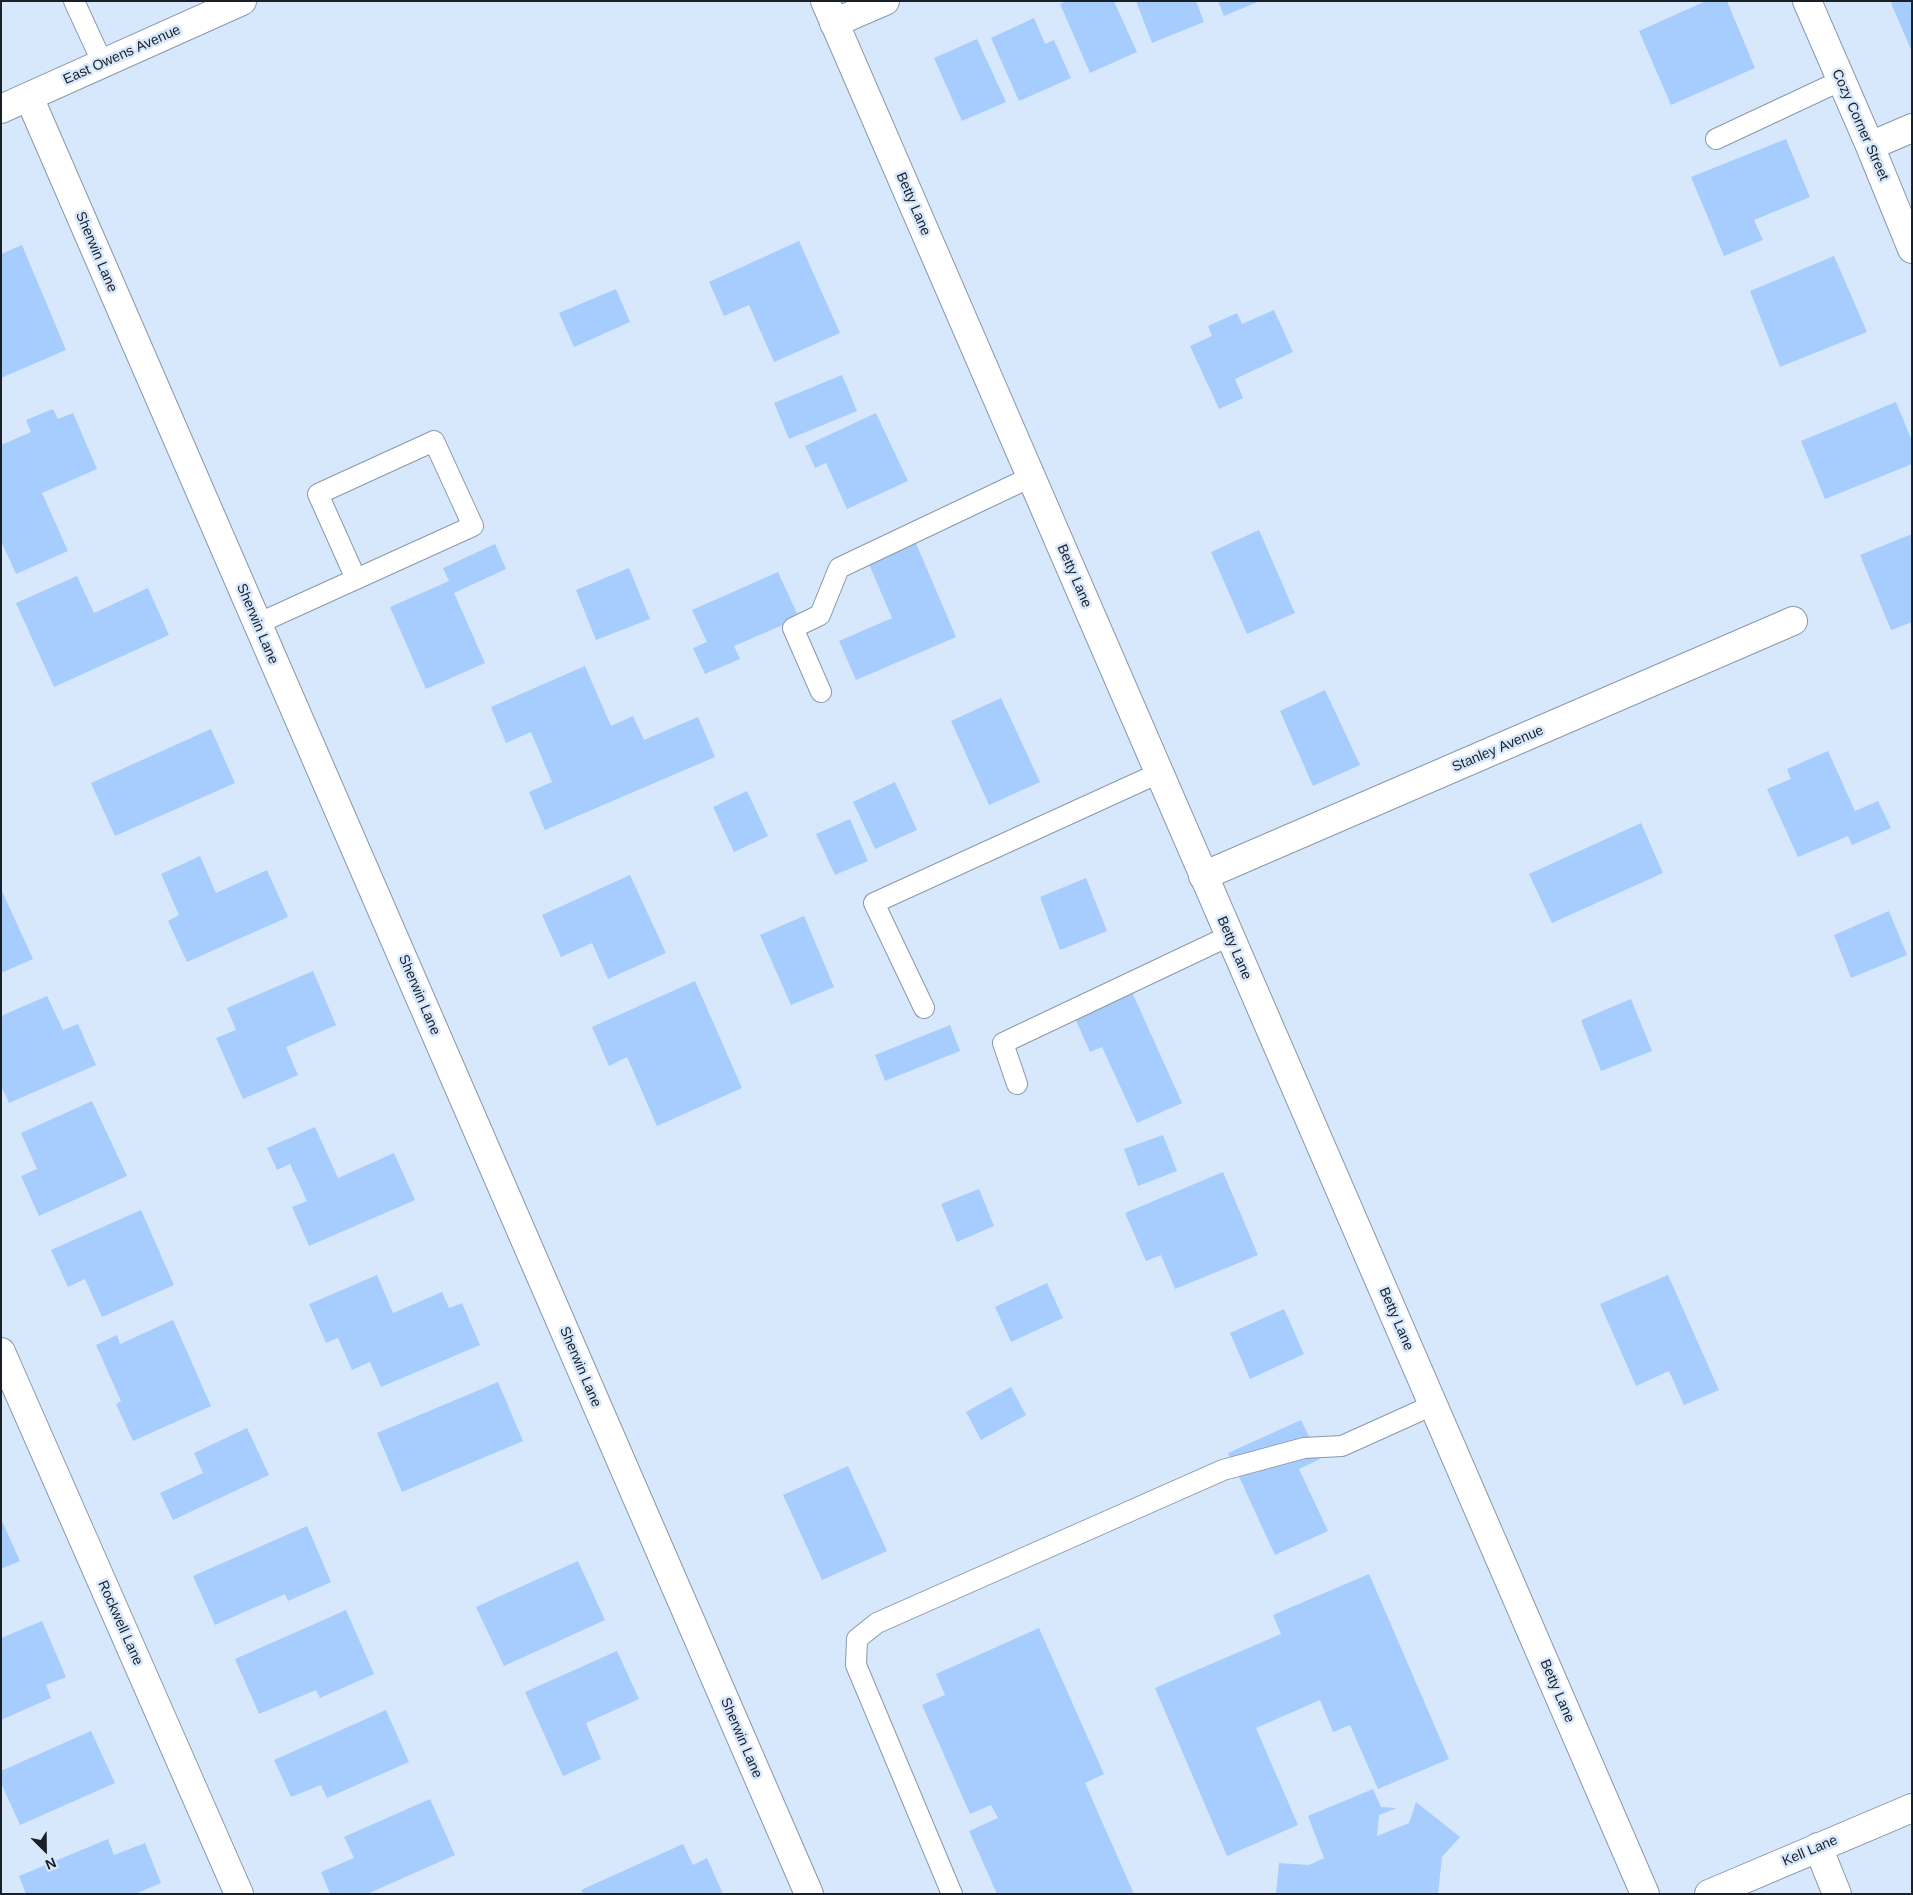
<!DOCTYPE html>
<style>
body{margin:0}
#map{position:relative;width:1913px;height:1895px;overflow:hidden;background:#d8e8fc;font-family:Helvetica,sans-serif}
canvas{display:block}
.frame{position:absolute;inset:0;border:2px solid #1a2027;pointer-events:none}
.north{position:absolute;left:20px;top:1825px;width:50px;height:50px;-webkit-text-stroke:4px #d8e8fc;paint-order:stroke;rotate:157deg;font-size:14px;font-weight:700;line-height:20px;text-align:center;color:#1a2027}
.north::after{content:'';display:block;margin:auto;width:18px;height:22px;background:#1a2027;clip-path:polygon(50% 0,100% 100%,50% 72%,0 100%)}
</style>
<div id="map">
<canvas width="1913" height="1895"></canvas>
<div class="frame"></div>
<div class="north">N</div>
</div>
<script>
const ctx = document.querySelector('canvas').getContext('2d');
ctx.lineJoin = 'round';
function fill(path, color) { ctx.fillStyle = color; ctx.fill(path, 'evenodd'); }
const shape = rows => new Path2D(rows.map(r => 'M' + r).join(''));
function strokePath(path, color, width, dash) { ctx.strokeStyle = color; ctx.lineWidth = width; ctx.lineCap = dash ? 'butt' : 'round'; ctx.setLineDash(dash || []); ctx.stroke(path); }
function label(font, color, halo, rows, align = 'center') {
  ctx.font = font + ' Helvetica,sans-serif'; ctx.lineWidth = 5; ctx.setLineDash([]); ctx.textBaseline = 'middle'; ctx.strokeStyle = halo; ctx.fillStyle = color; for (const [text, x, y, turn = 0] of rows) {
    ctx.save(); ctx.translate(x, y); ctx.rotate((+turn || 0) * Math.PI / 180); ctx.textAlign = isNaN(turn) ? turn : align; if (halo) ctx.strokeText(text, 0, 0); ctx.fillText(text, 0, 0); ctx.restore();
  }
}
fill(shape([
 [1067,1,1114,1,1137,52,1090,73,1060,4],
 [1136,1,1196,1,1204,22,1152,43],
 [1218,1,1260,1,1224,16],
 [1706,1,1727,1,1755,68,1671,105,1639,31],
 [1895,1,1912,1,1912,52,1891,3],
 [1034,18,1045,44,1054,40,1071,78,1019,101,991,38],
 [977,39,1006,102,962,121,934,58],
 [1786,139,1810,197,1754,220,1763,240,1724,256,1691,177],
 [799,241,840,333,774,362,749,305,724,316,709,282],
 [22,245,66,350,1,378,1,254],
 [1834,256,1867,332,1780,367,1750,291],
 [616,289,630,322,574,347,559,313],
 [1274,310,1293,352,1235,379,1243,398,1219,409,1190,346,1212,336,1208,326,1237,313,1242,324],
 [842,375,857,411,789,439,774,403],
 [1896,402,1912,441,1912,464,1825,499,1801,441],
 [53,409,58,419,73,413,97,469,42,493,68,551,16,574,1,541,1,445,31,432,26,420],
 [876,413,908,481,847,509,826,463,815,468,805,446],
 [1259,530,1295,613,1247,634,1211,552],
 [1912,534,1912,622,1891,630,1860,555],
 [915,541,956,637,856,680,839,641,892,618,868,562],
 [495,544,506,569,454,593,485,663,426,689,390,607,449,581,443,568],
 [629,568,650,619,596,640,576,590],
 [778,572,799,618,734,646,740,659,705,674,693,648,707,642,692,610],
 [77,576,94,613,148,588,169,635,54,687,16,603],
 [585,666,611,726,633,716,644,740,698,717,715,757,545,830,529,792,552,782,531,732,506,743,491,707],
 [1325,690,1360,765,1313,786,1280,711],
 [1001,698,1040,782,989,805,951,721],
 [211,729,235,783,115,836,91,783],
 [1828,751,1855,811,1878,801,1891,828,1852,845,1848,836,1798,857,1767,789,1791,779,1787,769],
 [895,782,917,830,875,849,853,802],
 [747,791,768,836,734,852,713,807],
 [850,819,868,861,835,875,816,834],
 [1641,823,1663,873,1552,923,1529,874],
 [200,856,216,893,267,870,288,917,187,962,168,921,179,915,161,874],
 [630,875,666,953,608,979,592,943,561,957,542,915],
 [1086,878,1107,931,1060,950,1040,897],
 [1,889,33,959,1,973],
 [1889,911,1907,955,1851,978,1834,935],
 [804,916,834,987,791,1005,760,935],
 [313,971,336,1025,286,1047,298,1075,243,1099,216,1038,236,1030,227,1008],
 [695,981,742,1088,657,1126,627,1057,609,1066,592,1027],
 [1131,990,1182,1103,1137,1123,1102,1047,1090,1052,1074,1016],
 [47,996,63,1030,78,1024,96,1065,9,1103,1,1086,1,1016],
 [1631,999,1652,1051,1601,1071,1581,1020],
 [950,1025,960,1051,885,1081,875,1055],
 [92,1101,127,1176,39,1216,21,1176,37,1169,21,1133],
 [315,1127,338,1178,394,1153,415,1200,309,1246,292,1207,307,1201,290,1164,277,1170,267,1148],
 [1163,1135,1177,1171,1138,1186,1124,1149],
 [1223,1172,1258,1255,1175,1289,1161,1255,1146,1261,1125,1213],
 [979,1189,994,1226,957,1242,941,1204],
 [141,1210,174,1285,102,1317,85,1279,68,1287,51,1250],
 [377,1275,393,1313,442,1292,449,1308,462,1303,480,1345,381,1387,370,1362,352,1370,338,1338,326,1343,309,1304],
 [1668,1275,1719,1390,1684,1405,1669,1371,1636,1386,1600,1304],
 [1047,1283,1063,1318,1011,1342,995,1307],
 [1284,1309,1304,1354,1250,1379,1230,1333],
 [173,1320,211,1406,133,1441,116,1404,121,1401,96,1345,117,1335,120,1344],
 [498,1382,523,1441,402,1492,377,1433],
 [1011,1387,1026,1415,981,1440,966,1412],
 [1301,1420,1320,1459,1299,1469,1328,1531,1275,1555,1228,1453],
 [247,1428,269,1475,173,1520,160,1493,203,1473,194,1453],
 [848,1466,887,1551,822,1580,783,1495],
 [3,1523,20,1561,1,1569,1,1524],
 [307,1526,331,1582,288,1601,285,1594,215,1625,193,1576],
 [578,1561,605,1620,504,1666,476,1607],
 [1369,1574,1449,1759,1378,1789,1350,1725,1333,1732,1320,1700,1256,1728,1298,1825,1227,1856,1155,1688,1281,1634,1273,1615],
 [346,1610,374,1674,320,1698,316,1690,259,1714,235,1659],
 [42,1621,66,1677,46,1685,51,1698,1,1720,1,1638],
 [1039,1628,1104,1774,1085,1783,1134,1894,997,1894,969,1831,998,1818,991,1805,970,1814,922,1705,945,1695,936,1674],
 [617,1651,639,1699,586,1723,601,1759,563,1776,525,1692],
 [386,1710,409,1762,327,1798,321,1785,291,1797,274,1760],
 [91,1731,115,1783,20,1825,1,1783,1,1771],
 [1373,1789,1381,1807,1397,1808,1379,1815,1377,1836,1409,1823,1416,1802,1460,1837,1442,1857,1438,1894,1276,1894,1279,1863,1309,1865,1324,1858,1308,1816],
 [430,1799,455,1855,367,1894,330,1894,321,1872,354,1858,344,1837],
 [108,1839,114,1855,145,1843,161,1883,135,1894,26,1894,19,1876],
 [683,1844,693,1865,707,1858,723,1894,583,1894,581,1890]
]), '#a6cdfd');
const service = shape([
 [74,1,103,64],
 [1716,139,1840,81],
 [257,624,473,526,434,441,318,494,356,579],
 [821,692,793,628,820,615,839,568,1031,477],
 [924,1008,874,903,1159,773],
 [1017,1084,1003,1043,1229,936],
 [952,1894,856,1665,857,1639,877,1623,1223,1470,1304,1448,1342,1446,1433,1405]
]);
const minor = shape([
 [1807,1,1870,146,1912,249],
 [834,23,885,1],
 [29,97,809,1894],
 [1870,146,1912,128],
 [1203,876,1793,621],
 [1,1352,239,1894]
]);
const tertiary = shape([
 [825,1,1645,1894],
 [1818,1847,1837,1894],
 [1709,1894,1912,1808]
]);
const secondary = shape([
 [1,109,242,1]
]);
strokePath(service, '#8998aa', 22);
strokePath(minor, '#8998aa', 30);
strokePath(tertiary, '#8998aa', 30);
strokePath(secondary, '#8998aa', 30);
strokePath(service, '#fff', 20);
strokePath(minor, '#fff', 28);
strokePath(tertiary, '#fff', 28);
strokePath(secondary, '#fff', 28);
label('14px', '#1a2027', '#d8e8fc', [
 ["East Owens Avenue",122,55,-24],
 ["Cozy Corner Street",1860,125,66],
 ["Betty Lane",913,204,67],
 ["Sherwin Lane",96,252,67],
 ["Betty Lane",1074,576,67],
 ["Sherwin Lane",257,624,67],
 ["Stanley Avenue",1498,749,-23],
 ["Betty Lane",1234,948,67],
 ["Sherwin Lane",419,995,67],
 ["Betty Lane",1396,1319,67],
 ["Sherwin Lane",580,1367,67],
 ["Rockwell Lane",120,1623,66],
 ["Betty Lane",1557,1691,67],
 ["Sherwin Lane",741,1738,67],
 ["Kell Lane",1810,1851,-23]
]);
</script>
